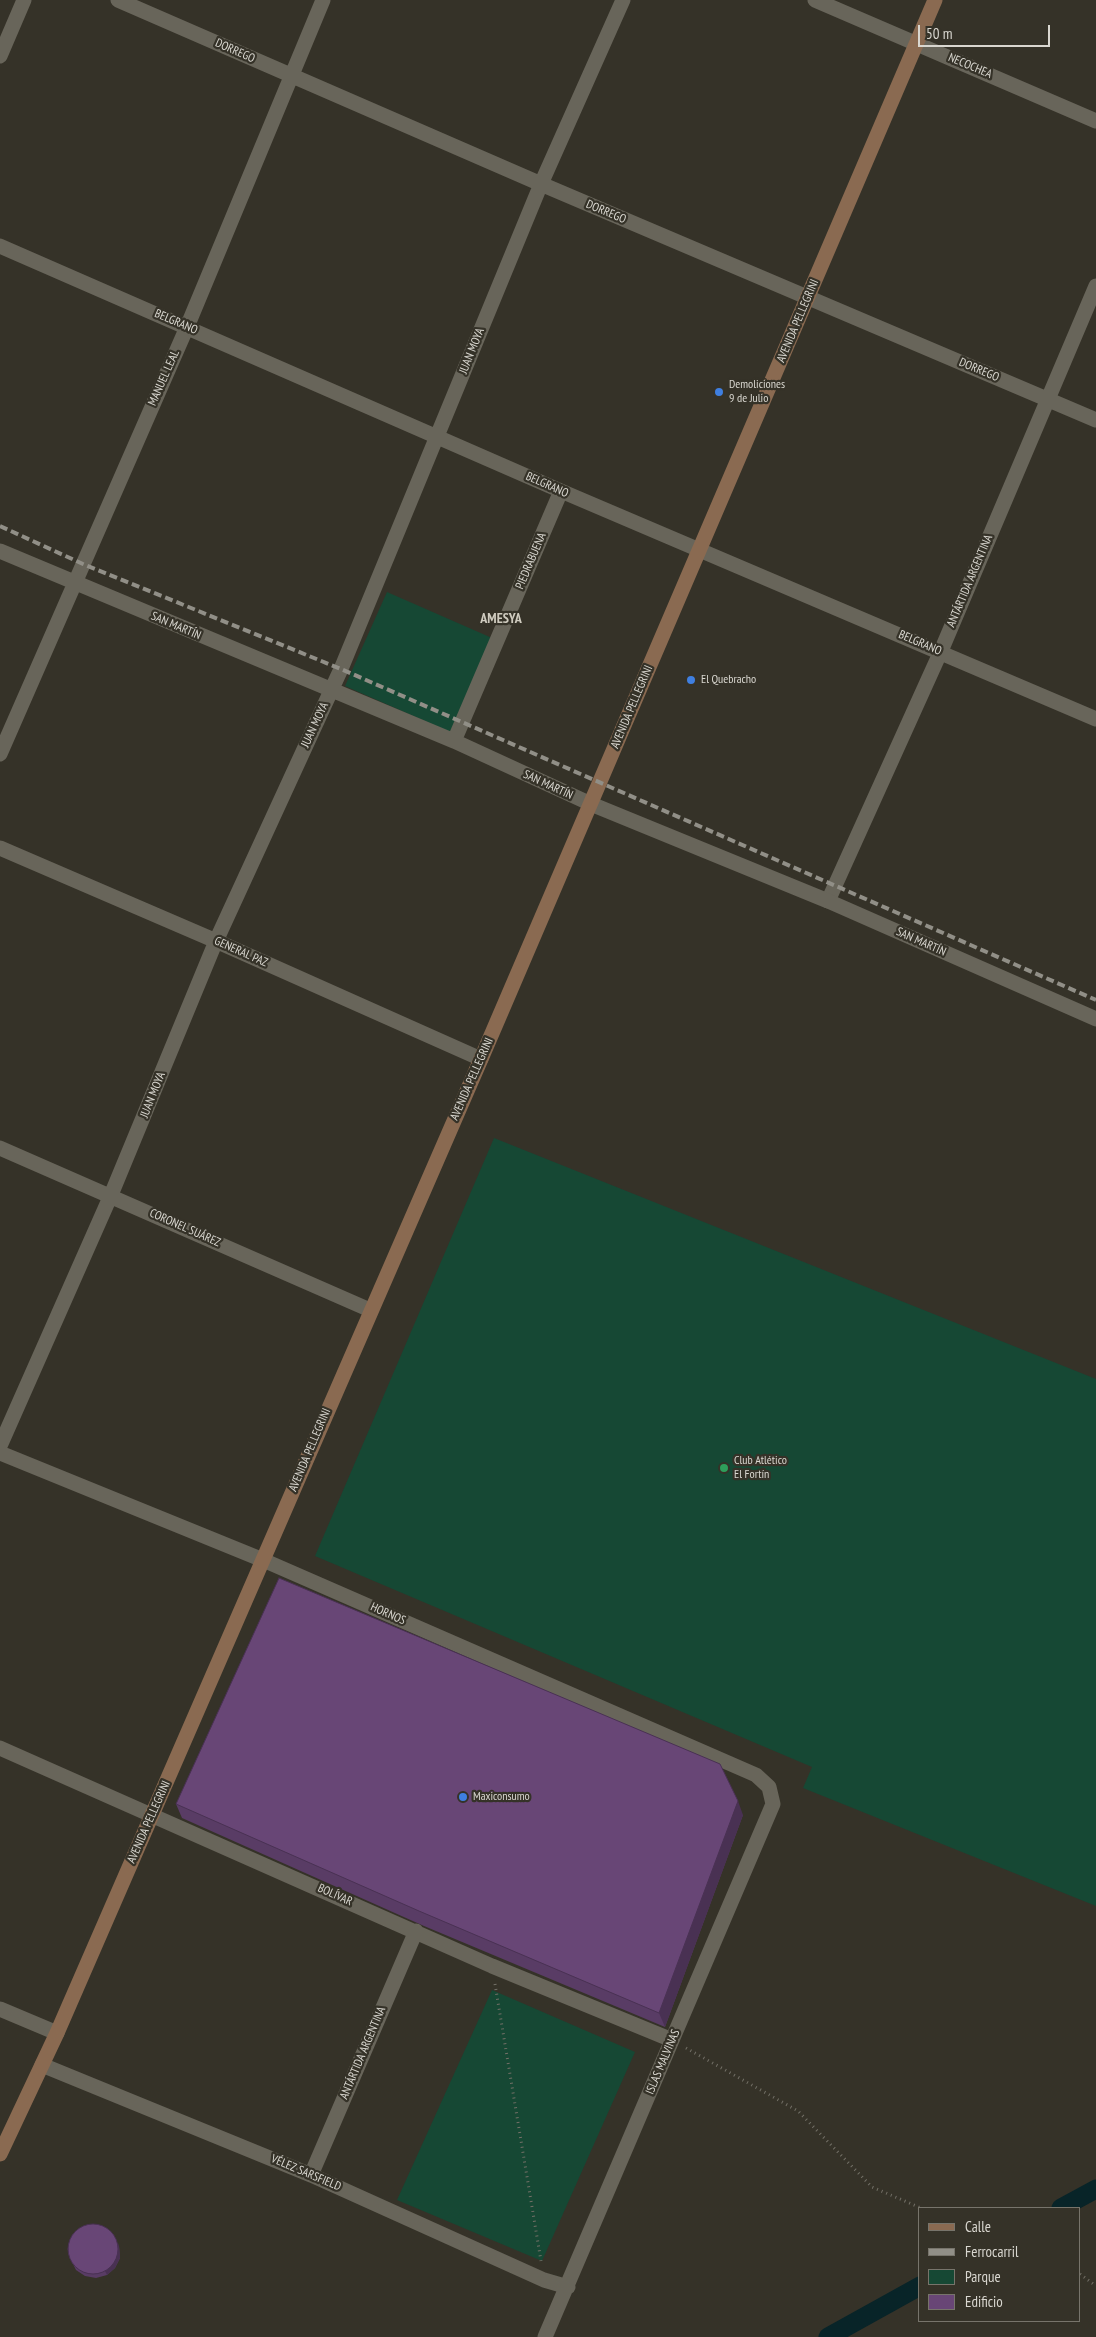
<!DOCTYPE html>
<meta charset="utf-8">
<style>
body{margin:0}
#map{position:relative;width:1096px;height:2337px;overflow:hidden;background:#353228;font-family:"PT Sans Narrow",sans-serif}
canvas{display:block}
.legend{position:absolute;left:918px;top:2207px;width:162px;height:115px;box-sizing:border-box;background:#353228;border:1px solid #77746b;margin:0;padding:6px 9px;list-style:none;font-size:15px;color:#d9d7d0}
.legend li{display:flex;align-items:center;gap:10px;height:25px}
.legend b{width:25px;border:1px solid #77746b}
.scale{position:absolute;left:918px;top:25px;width:132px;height:22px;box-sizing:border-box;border:2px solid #d9d7d0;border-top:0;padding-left:6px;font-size:15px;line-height:18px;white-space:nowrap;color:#d9d7d0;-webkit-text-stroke:4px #353228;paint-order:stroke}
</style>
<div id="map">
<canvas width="1096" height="2337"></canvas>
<ul class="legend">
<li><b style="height:6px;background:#8a6a51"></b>Calle</li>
<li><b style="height:6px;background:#918f87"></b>Ferrocarril</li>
<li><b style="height:14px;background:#164834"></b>Parque</li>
<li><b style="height:14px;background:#684676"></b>Edificio</li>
</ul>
<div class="scale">50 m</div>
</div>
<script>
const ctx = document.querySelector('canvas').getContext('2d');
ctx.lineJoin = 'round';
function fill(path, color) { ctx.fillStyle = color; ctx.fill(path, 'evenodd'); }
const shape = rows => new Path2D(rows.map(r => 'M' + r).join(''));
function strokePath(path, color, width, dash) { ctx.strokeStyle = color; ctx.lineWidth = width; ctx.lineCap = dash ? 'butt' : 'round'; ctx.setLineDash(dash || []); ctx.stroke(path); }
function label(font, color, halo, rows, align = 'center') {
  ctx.font = font + ' "PT Sans Narrow",sans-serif'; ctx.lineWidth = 4.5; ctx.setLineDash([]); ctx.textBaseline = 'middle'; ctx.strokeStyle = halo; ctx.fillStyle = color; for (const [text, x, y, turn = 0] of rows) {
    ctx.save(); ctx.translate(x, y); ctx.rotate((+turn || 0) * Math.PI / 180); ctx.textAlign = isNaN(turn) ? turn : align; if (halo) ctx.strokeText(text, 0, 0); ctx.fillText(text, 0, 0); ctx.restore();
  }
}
fill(shape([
 [387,592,492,638,450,732,345,686],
 [494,1138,1096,1379,1096,1906,803,1788,812,1767,315,1556],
 [492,1990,635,2052,542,2261,397,2200]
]), '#164834');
strokePath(shape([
 [1061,2208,1096,2189],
 [828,2337,920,2286]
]), '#082428', 19);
strokePath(shape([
 [495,1984,541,2261],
 [686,2048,798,2111,872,2187,921,2208],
 [1080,2274,1096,2286]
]), '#737067', 3, [1, 4]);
strokePath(shape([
 [118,0,541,184,1096,420],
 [815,0,1096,121],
 [0,56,24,0],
 [0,246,561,491,1096,719],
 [0,551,454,741,591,804],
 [454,741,561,491],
 [0,754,187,327,323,0],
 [0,848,216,941,481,1059],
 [828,901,941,651,1096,286],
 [0,1148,370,1310],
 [0,1446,111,1195,216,941,341,669,541,184,623,0],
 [0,1453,263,1560,756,1775,769,1787,773,1804,545,2337],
 [0,1748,492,1966,672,2040],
 [0,2009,57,2033],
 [42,2065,311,2175,544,2280,568,2287],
 [311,2175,416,1931]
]), '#68655a', 15);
strokePath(shape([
 [591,804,828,901,1096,1019]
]), '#68655a', 15);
strokePath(shape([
 [0,2154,57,2033,481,1059,935,0]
]), '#8a6a51', 15);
strokePath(shape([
 [0,526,83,564,341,669,1096,1000]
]), '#918f87', 4, [8, 4]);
fill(shape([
 [176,1804,743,1815,665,2027,424,1926,182,1818],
 [119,2246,120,2258,115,2268,107,2275,96,2278,85,2276,76,2270,69,2256]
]), '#593c65');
fill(shape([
 [738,1801,743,1815,665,2027,659,2013],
 [118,2243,119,2246,120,2258,115,2268,107,2275,105,2271]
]), '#493153');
const building = shape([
 [279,1578,720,1764,738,1801,659,2013,419,1911,176,1804,279,1578],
 '68 2249a25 25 0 1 1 50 0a25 25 0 1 1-50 0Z'
]);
fill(building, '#684676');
strokePath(building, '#493153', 1);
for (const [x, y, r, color] of [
 [719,392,5,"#3f7fe0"],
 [691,680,5,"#3f7fe0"],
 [724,1468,5,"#2e9e5b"],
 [463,1797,5,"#3f7fe0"]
]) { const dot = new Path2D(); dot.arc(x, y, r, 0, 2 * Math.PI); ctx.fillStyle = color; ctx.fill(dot); strokePath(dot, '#353228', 2); }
label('12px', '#d9d7d0', '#353228', [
 ["DORREGO",235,51,24],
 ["NECOCHEA",970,66,23],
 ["DORREGO",606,212,23],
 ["AVENIDA PELLEGRINI",798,321,-67],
 ["BELGRANO",176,322,23],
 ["JUAN MOYA",472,351,-68],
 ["DORREGO",979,370,23],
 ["MANUEL LEAL",164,378,-66],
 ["BELGRANO",547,485,24],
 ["PIEDRABUENA",531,561,-67],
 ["ANTÁRTIDA ARGENTINA",970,581,-67],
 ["SAN MARTÍN",176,626,23],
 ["BELGRANO",920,643,23],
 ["AVENIDA PELLEGRINI",632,707,-67],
 ["JUAN MOYA",315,725,-65],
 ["SAN MARTÍN",548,785,25],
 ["SAN MARTÍN",921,942,24],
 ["GENERAL PAZ",241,952,24],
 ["AVENIDA PELLEGRINI",472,1079,-66],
 ["JUAN MOYA",153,1095,-68],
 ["CORONEL SUÁREZ",185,1228,24],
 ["AVENIDA PELLEGRINI",310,1450,-67],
 ["HORNOS",388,1614,24],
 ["AVENIDA PELLEGRINI",149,1822,-66],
 ["BOLÍVAR",335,1895,24],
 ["ANTÁRTIDA ARGENTINA",363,2053,-67],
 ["ISLAS MALVINAS",663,2062,-67],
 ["VÉLEZ SARSFIELD",306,2173,23]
]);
label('12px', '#d9d7d0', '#353228', [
 ["Demoliciones",729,385],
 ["9 de Julio",729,399],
 ["El Quebracho",701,680],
 ["Club Atlético",734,1461],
 ["El Fortín",734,1475],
 ["Maxiconsumo",473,1797]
], 'left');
label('bold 14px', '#cfcbbf', '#353228', [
 ["AMESYA",501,619]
]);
</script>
